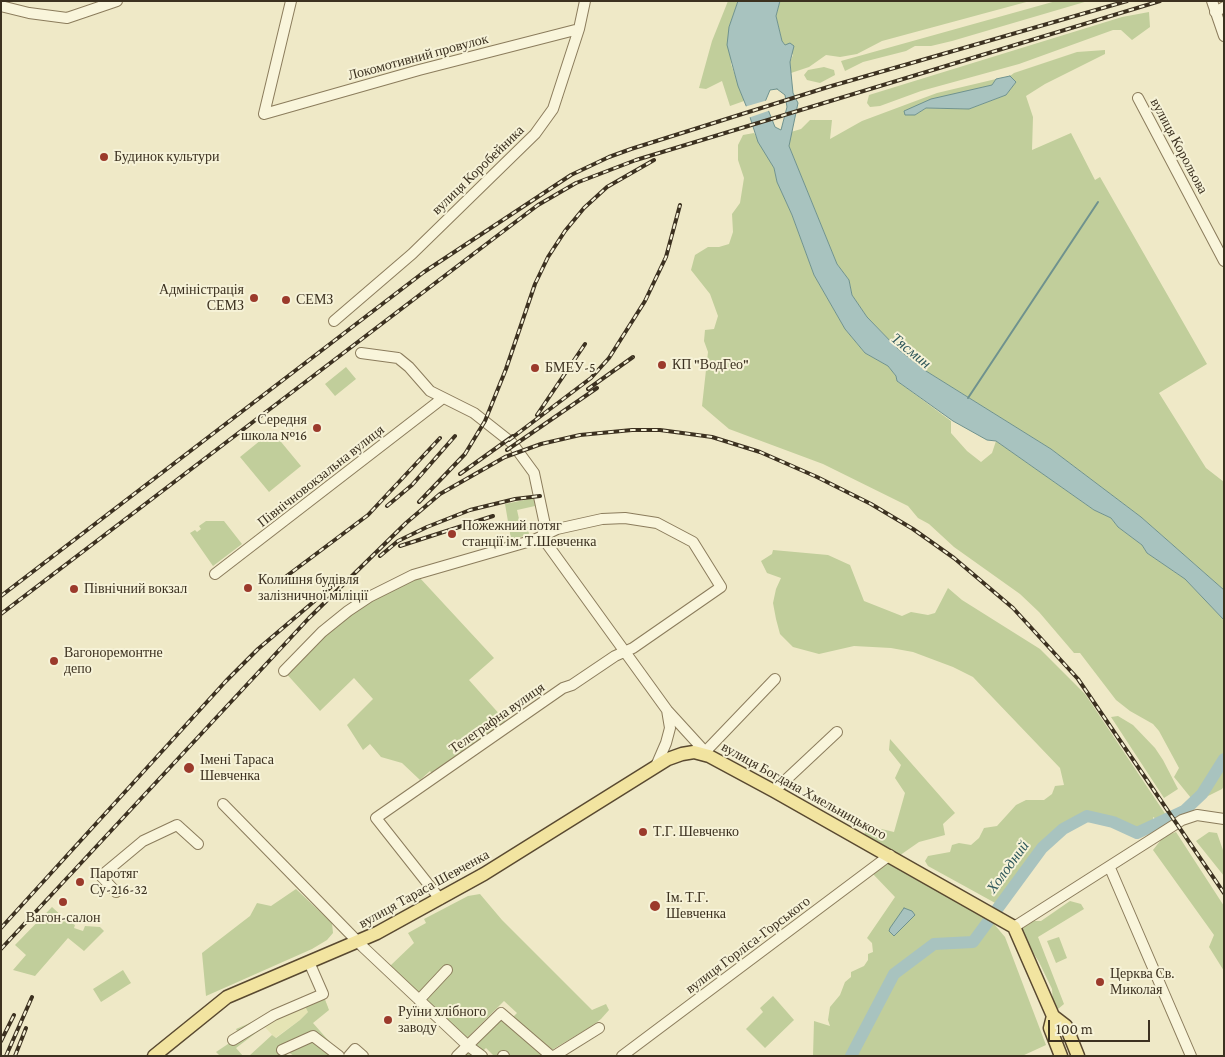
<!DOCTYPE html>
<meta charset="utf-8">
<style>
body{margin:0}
#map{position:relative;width:1225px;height:1057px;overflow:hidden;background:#efe9c7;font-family:"Crimson Pro",serif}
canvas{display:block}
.frame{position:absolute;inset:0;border:2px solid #3c3120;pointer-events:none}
.scale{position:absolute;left:1048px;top:1020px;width:102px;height:22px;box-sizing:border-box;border:2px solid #3c3120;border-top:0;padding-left:6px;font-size:15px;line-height:18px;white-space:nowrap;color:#3c3120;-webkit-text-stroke:4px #f6f2d7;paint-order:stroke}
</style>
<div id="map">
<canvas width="1225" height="1057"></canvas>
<div class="frame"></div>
<div class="scale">100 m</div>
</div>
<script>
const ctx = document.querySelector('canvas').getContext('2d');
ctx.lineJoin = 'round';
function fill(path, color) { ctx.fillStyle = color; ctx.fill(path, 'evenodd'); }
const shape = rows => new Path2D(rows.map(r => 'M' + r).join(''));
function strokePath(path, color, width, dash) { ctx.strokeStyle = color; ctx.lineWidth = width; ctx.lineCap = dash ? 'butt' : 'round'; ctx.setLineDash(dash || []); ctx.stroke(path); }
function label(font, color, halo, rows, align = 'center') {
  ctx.font = font + ' "Crimson Pro",serif'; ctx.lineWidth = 4; ctx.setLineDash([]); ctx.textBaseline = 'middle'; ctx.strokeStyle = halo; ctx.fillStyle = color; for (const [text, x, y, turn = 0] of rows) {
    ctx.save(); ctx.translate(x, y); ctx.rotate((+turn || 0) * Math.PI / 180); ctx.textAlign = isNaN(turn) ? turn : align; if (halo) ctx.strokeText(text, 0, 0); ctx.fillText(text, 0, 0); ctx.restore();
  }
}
fill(shape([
 [323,994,328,1008,311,1009,300,1020,275,1038,264,1026]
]), '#e5e4b4');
fill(shape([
 [728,1,738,1,729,27,731,64,744,101,730,106,722,81,706,89,699,88,712,41],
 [780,1,1030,1,882,41,857,54,840,57,826,55,809,67,791,73,790,62,793,55,782,41,776,16],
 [1056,1,1088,1,952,41,931,46,915,46,906,51,863,62,845,71,841,61],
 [1149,12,1150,27,1132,40,1121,30,1113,30,1019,64,921,91,880,106,870,107,867,103,869,95,1122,17],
 [1105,50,1105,54,1045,84,1026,96,1033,117,1032,150,1071,133,1095,180,1100,177,1207,364,1159,393,1206,468,1224,482,1224,590,1141,517,1051,449,926,371,898,349,867,317,852,295,849,280,837,264,789,146,791,132,801,129,810,120,832,120,830,139,862,121,937,93,996,79,992,85,959,94,905,115,915,115,926,108,969,109,1006,95,1016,82,1010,76,1014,73,1077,52],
 [824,67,834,70,835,75,820,83,807,80,804,75,808,70],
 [754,133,774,168,777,182,792,215,814,275,845,329,865,353,888,366,896,376,897,381,951,421,951,433,967,451,981,462,992,453,996,441,1094,510,1111,518,1118,527,1142,545,1147,553,1185,579,1224,620,1224,786,1222,789,1202,799,1191,798,1174,777,1179,768,1159,731,1153,724,1130,711,1116,700,1080,653,1074,653,1039,612,1020,594,954,547,929,524,918,518,908,506,823,464,729,429,702,406,708,352,704,341,705,330,714,329,718,316,710,294,691,270,695,255,708,247,719,247,729,244,733,232,732,214,740,203,744,178,738,160,738,145,743,135],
 [346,367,356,379,335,396,325,384],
 [272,431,301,466,269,492,240,457],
 [534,498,535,506,517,510,521,528,528,527,529,535,511,539,505,504],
 [206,521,224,521,242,544,213,566,190,533,195,530,197,532,201,529,199,526],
 [773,550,828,555,850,565,864,601,902,616,911,612,928,615,935,613,948,588,962,600,1040,649,1085,694,1166,815,1165,821,1158,823,1158,820,1153,817,1153,821,1145,827,1132,828,1101,816,1086,814,1068,823,1035,850,1035,857,1003,901,997,904,928,866,925,861,928,856,950,852,952,845,959,843,971,845,979,838,984,828,997,826,1016,805,1026,800,1044,800,1052,794,1055,786,1064,785,1060,768,973,677,953,667,913,652,891,648,854,646,819,654,793,647,780,634,776,619,773,603,776,589,781,578,767,573,761,561,772,554],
 [419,577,494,658,469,680,510,726,435,778,430,771,420,780,402,763,381,757,370,744,363,750,347,725,373,699,354,678,320,711,284,671,348,611],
 [1118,716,1133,725,1155,748,1163,760,1178,789,1164,798,1111,717],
 [890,739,955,813,943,824,945,835,919,842,896,858,861,839,869,826,894,832,905,793,895,778,901,765,889,750],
 [1176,832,1224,906,1224,971,1209,947,1214,935,1153,850,1164,836],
 [1209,832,1217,833,1224,853,1224,876,1196,841],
 [887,863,981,915,994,924,1005,937,1046,1045,1022,1056,813,1056,814,1021,830,1026,828,1020,830,1007,840,995,845,982,851,977,851,972,864,966,868,960,868,954,873,952,872,943,867,938,895,897,873,874],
 [296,889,332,923,333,933,327,940,312,949,206,996,202,953,250,916,257,903,271,906],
 [480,894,502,920,592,1010,606,1004,609,1010,601,1019,592,1026,550,1051,513,1017,517,1013,504,1001,465,1040,390,966,414,943,408,933,426,923,424,919,468,896],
 [1070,901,1081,904,1084,909,1038,937,1064,1004,1058,1009,1053,1002,1052,989,1039,962,1021,933,1023,928,1034,921,1041,921],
 [52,907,66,920,75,925,74,928,83,931,85,926,100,927,104,931,84,951,68,938,35,976,13,970,26,955,15,945],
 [1059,937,1067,958,1056,963,1047,941],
 [123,970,131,983,101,1002,93,989],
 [773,996,794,1020,765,1048,746,1029,763,1012,760,1008],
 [324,997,329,1010,313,1023,342,1056,294,1056,288,1052,286,1056,249,1056,272,1035,276,1038,300,1020,308,1012,305,1006],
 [294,1004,236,1048,243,1056,220,1056,216,1052,240,1036,236,1029],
 [498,1019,505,1020,551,1056,494,1056,486,1048,478,1056,457,1056]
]), '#c1ce9b');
const water = shape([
 [738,1,780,1,776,16,782,41,785,45,790,43,794,46,790,62,791,73,793,93,798,103,789,146,837,264,849,280,852,295,867,317,898,349,926,371,1051,449,1141,517,1224,590,1224,620,1185,579,1147,553,1142,545,1118,527,1111,518,1094,510,996,441,987,440,953,421,897,381,896,376,888,366,865,353,845,329,814,275,792,215,777,182,774,168,758,142,747,108,738,86,727,45,729,27,738,1],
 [777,89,785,95,787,107,781,130,775,127,765,102,770,90,777,89],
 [1010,76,1016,82,1006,95,969,109,926,108,915,115,905,115,904,111,931,99,992,85,996,79,1010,76],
 [904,908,912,911,915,915,894,936,889,931,890,928,904,908]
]);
fill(water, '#a8c3bf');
strokePath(water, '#6f928e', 1);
fill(shape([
 [768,100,771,110,748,118,744,107]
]), '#efe9c7');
strokePath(shape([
 [968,398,1098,202]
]), '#6f928e', 2);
strokePath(shape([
 [851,1056,894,974,934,944,973,942,1042,848,1063,829,1087,816,1113,822,1137,833,1184,811,1202,794,1224,759]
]), '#a8c3bf', 12);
const minor = shape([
 [291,1,264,114,419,70,579,29],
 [1212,1,1224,36],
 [1,6,29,13,67,18,117,1],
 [1215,12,1224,7],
 [1138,98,1224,261],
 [334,321,412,254,535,134,553,109,579,29,585,1],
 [361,353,398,358,409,367,430,391,474,413,512,443,534,473,545,525,542,537,667,710,709,756],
 [215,574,443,398],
 [284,671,322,632,348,611,369,597,413,575,534,540,557,529,602,519,625,518,657,523,693,542,721,587,633,648,615,656,572,685,563,688,376,818,440,899],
 [705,752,775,679],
 [656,766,666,743,670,728,667,710],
 [774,791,837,732],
 [223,804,363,947,467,1045,482,1056],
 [1110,868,1191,1056],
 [116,892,101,876,143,841,177,825,198,844],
 [1014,927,1182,820,1197,815,1224,819],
 [419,1000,447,970],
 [233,1040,274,1015,323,994,309,962],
 [282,1050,313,1036,339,1056],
 [349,1056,355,1049,363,1056],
 [457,1056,501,1013,551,1056],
 [503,1056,504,1056],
 [554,1056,599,1028],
 [622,1056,890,855]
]);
const major = shape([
 [1053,1016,1050,1028,1061,1056],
 [154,1056,227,997,377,933,484,874,668,759,682,754,694,752,709,756,774,791,1014,927,1053,1016,1066,1026,1078,1056]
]);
strokePath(minor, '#8b7c5c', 12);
strokePath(major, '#594930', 15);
strokePath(minor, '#f9f5db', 10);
strokePath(major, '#f2e4a0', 12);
const rail = shape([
 [588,389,633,357],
 [537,415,585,344],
 [509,440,591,378,609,358,645,301,666,257,680,205],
 [507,450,597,388],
 [460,474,513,436],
 [419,502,465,454,485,421,506,369,535,284,548,257,565,231,584,208,607,187,654,160],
 [387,506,412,485,455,436],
 [400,546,493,516],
 [380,556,398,541,427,527,470,510,515,499,540,496],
 [284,578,368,515,440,438],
 [1,596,424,272,571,175,609,157,631,149,828,87,1127,1],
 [1,614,493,239,538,205,576,183,636,160,1160,1],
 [1,928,226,681,258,649,331,587],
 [1,949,309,618,406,523,440,494,505,457,541,444,580,435,632,430,660,430,712,437,760,452,817,477,871,504,913,529,954,558,1013,608,1078,679,1224,893],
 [1,1041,14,1015],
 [6,1056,32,997],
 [15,1056,26,1028]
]);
strokePath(rail, '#3c3120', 4);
strokePath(rail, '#f6f2d7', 2, [5.5]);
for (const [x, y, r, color] of [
 [104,157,5,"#9b3a2b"],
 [254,298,5,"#9b3a2b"],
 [286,300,5,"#9b3a2b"],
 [662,365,5,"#9b3a2b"],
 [535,368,5,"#9b3a2b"],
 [317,428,5,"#9b3a2b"],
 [452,534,5,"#9b3a2b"],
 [248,588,5,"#9b3a2b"],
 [74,589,5,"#9b3a2b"],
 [54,661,5,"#9b3a2b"],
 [189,768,6,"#9b3a2b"],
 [643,832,5,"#9b3a2b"],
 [80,882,5,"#9b3a2b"],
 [63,902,5,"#9b3a2b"],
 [655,906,6,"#9b3a2b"],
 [1100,982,5,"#9b3a2b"],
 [388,1020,5,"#9b3a2b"]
]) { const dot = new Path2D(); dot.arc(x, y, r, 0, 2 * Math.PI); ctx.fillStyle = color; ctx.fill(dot); strokePath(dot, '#f6f2d7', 2); }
label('14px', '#3c3120', '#f6f2d7', [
 ["Локомотивний провулок",418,57,-15],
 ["вулиця Корольова",1179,146,62],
 ["вулиця Коробейника",478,170,-44],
 ["Північновокзальна вулиця",321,476,-38],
 ["Телеграфна вулиця",497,718,-35],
 ["вулиця Богдана Хмельницького",804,791,29],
 ["вулиця Тараса Шевченка",424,889,-29],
 ["вулиця Горліса-Горського",748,945,-37]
]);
label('14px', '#3c3120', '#f6f2d7', [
 ["Будинок культури",114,157],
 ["Адміністрація",244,290,"right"],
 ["СЕМЗ",244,306,"right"],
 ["СЕМЗ",296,300],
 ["КП \"ВодГео\"",672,365],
 ["БМЕУ-5",545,368],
 ["Середня",307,420,"right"],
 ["школа №16",307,436,"right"],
 ["Пожежний потяг",462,526],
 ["станції ім. Т.Шевченка",462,542],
 ["Колишня будівля",258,580],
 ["залізничної міліції",258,596],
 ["Північний вокзал",84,589],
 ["Вагоноремонтне",64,653],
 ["депо",64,669],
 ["Імені Тараса",200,760],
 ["Шевченка",200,776],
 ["Т.Г. Шевченко",653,832],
 ["Паротяг",90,874],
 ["Су-216-32",90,890],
 ["Ім. Т.Г.",666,898],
 ["Шевченка",666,914],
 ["Вагон-салон",63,918,"center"],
 ["Церква Св.",1110,974],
 ["Миколая",1110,990],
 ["Руїни хлібного",398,1012],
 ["заводу",398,1028]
], 'left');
label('italic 15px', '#2f585b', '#f6f2d7', [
 ["Тясмин",911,351,39],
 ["Холодний",1008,867,-54]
]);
</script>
